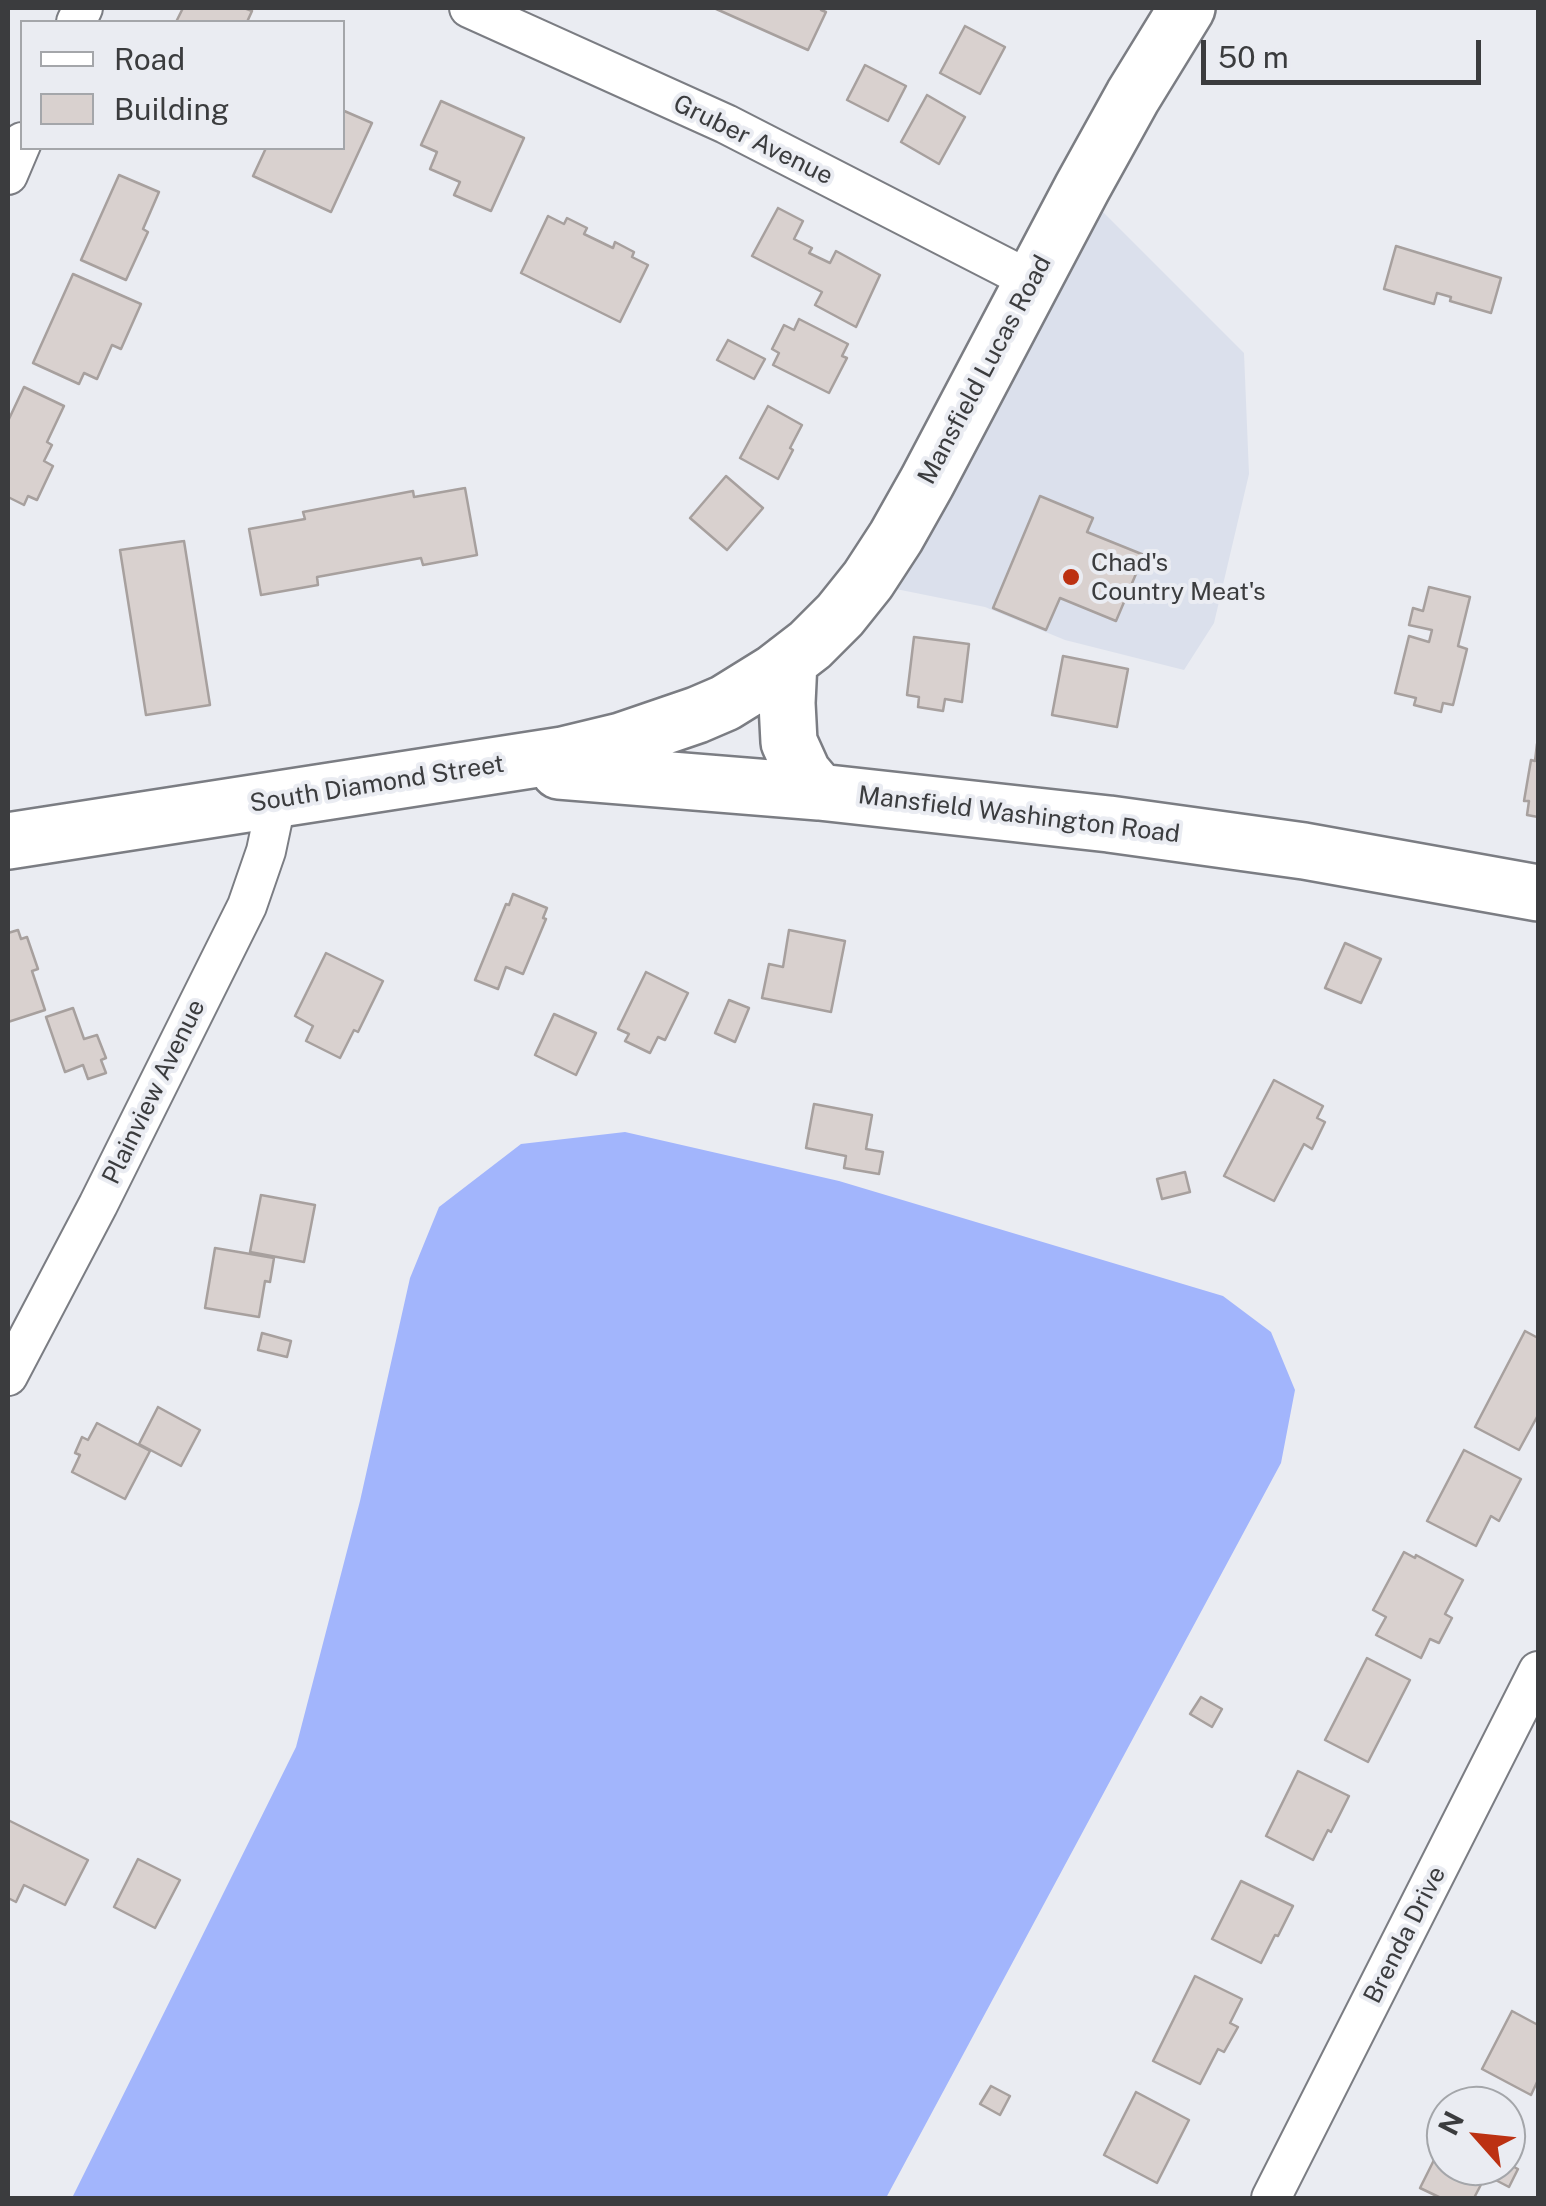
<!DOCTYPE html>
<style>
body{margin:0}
#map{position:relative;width:1546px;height:2206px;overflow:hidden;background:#eaecf2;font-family:"Public Sans",sans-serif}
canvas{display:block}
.frame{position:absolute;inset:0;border:10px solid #3b3c3e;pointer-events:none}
.legend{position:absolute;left:20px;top:20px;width:325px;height:130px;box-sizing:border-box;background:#eaecf2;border:2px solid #a4a6aa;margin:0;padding:12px 18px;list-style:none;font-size:30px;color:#3b3c3e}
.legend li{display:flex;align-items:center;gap:20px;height:50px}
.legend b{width:50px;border:2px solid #a4a6aa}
.north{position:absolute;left:1426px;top:2086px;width:100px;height:100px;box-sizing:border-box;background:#eaecf2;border:2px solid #a4a6aa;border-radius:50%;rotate:297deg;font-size:28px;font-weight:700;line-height:40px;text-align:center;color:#3b3c3e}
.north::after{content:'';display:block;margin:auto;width:35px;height:45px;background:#bc3112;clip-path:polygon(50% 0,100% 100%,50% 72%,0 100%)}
.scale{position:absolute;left:1201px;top:40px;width:280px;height:45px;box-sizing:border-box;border:5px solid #3b3c3e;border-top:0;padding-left:12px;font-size:30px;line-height:35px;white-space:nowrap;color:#3b3c3e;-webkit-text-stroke:8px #eaecf2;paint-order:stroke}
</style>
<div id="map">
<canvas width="1546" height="2206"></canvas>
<div class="frame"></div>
<ul class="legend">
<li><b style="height:12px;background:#fff"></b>Road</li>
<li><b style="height:28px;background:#d9d1cf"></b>Building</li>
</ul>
<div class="north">N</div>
<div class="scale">50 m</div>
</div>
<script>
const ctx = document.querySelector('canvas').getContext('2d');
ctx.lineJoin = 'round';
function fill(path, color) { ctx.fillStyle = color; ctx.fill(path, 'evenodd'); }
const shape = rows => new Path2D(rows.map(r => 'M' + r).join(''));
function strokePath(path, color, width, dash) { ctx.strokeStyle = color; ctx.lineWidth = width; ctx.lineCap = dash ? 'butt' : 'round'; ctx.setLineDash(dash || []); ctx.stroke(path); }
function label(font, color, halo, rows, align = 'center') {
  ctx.font = font + ' "Public Sans",sans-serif'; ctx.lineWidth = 8; ctx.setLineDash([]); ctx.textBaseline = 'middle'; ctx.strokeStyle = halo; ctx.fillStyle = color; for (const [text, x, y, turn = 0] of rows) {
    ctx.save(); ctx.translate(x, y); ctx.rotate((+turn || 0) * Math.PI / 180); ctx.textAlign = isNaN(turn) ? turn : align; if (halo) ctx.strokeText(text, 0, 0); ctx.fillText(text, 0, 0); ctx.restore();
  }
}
fill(shape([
 [1096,205,1244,353,1249,474,1214,623,1184,670,1065,640,985,607,891,588]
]), '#dbe0ec');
fill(shape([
 [625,1132,839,1181,1223,1296,1271,1332,1295,1390,1281,1463,886,2198,72,2198,296,1747,360,1501,410,1278,439,1207,521,1144]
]), '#a2b5fc');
const building = shape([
 [183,8,244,8,252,11,247,22,176,22,183,8],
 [714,8,822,8,821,10,826,12,808,50,714,8],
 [965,26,1005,47,980,94,940,73,965,26],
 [865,65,906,86,888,121,847,100,865,65],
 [927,95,965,117,939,164,901,142,927,95],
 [441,101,524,138,491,211,454,195,460,182,430,169,437,152,421,145,441,101],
 [342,110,372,123,331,212,253,176,266,148,342,148,342,110],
 [119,175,159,192,143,229,148,232,126,280,81,260,119,175],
 [778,208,803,221,794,239,812,248,809,253,830,263,836,251,880,275,856,327,815,305,822,292,752,256,778,208],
 [548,216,564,224,567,218,587,228,584,234,613,248,615,242,634,252,632,257,648,265,620,322,521,273,548,216],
 [1396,246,1501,278,1491,313,1450,301,1451,297,1437,293,1434,304,1384,289,1396,246],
 [73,274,141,304,121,349,112,345,97,379,84,373,79,384,33,363,73,274],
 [799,319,848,344,842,356,847,358,829,393,773,365,779,353,772,349,784,325,794,330,799,319],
 [728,340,765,359,754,379,717,360,728,340],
 [24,387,64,406,47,442,52,445,44,461,53,466,37,500,28,496,24,505,8,497,8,421,24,387],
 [768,406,802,425,790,448,793,450,778,479,740,458,768,406],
 [726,476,763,508,727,550,690,518,726,476],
 [465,488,477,555,423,565,421,558,317,577,318,585,261,595,249,529,305,519,303,512,413,491,414,497,465,488],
 [1040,496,1093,518,1087,532,1144,555,1116,621,1060,598,1046,630,993,608,1040,496],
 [184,541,210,705,146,715,120,550,184,541],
 [1429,587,1470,597,1458,646,1467,649,1453,705,1443,703,1441,712,1414,705,1416,698,1395,693,1409,636,1429,642,1432,630,1409,625,1413,608,1423,611,1429,587],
 [914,637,969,644,962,702,945,699,943,711,918,707,919,697,907,695,914,637],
 [1063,656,1128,669,1117,727,1052,715,1063,656],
 [1537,744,1538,744,1538,817,1527,815,1529,801,1524,801,1531,760,1535,761,1537,744],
 [513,894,547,908,543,918,546,919,523,974,506,967,498,989,475,980,506,904,509,905,513,894],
 [18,930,21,939,27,937,38,969,32,971,45,1010,8,1022,8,933,18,930],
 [789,930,845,941,831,1012,762,998,769,964,783,967,789,930],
 [1345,943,1381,959,1361,1003,1325,988,1345,943],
 [326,953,383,981,358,1032,354,1030,340,1058,306,1041,313,1026,295,1016,326,953],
 [646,972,688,993,665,1040,658,1037,650,1053,625,1041,629,1034,618,1029,646,972],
 [729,1000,749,1008,735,1042,715,1033,729,1000],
 [73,1008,84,1039,97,1035,106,1058,101,1060,106,1073,88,1079,83,1065,65,1072,46,1017,73,1008],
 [554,1014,596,1033,576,1075,535,1055,554,1014],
 [1274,1080,1323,1106,1317,1118,1325,1122,1312,1149,1304,1144,1274,1201,1224,1176,1274,1080],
 [814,1104,872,1115,866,1149,883,1152,879,1174,844,1168,846,1156,806,1148,814,1104],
 [1185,1172,1190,1192,1162,1199,1157,1179,1185,1172],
 [261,1195,315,1205,304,1262,250,1252,261,1195],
 [215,1248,274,1258,270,1282,265,1281,259,1317,205,1308,215,1248],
 [1525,1331,1538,1338,1538,1418,1537,1417,1519,1450,1475,1427,1525,1331],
 [262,1333,291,1341,287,1357,258,1350,262,1333],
 [158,1407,200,1430,181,1466,139,1444,158,1407],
 [97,1423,150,1451,125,1499,72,1472,80,1455,75,1453,82,1437,88,1440,97,1423],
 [1464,1450,1521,1479,1499,1521,1491,1516,1476,1546,1427,1521,1464,1450],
 [1404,1552,1415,1558,1416,1555,1463,1580,1445,1614,1452,1618,1439,1643,1430,1639,1421,1658,1376,1635,1386,1617,1373,1610,1404,1552],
 [1367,1658,1410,1680,1368,1762,1325,1740,1367,1658],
 [1201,1697,1222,1709,1212,1727,1190,1714,1201,1697],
 [1298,1771,1349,1796,1331,1832,1328,1830,1313,1860,1266,1836,1298,1771],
 [8,1820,88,1860,65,1905,24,1885,16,1902,8,1898,8,1820],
 [138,1859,180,1880,155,1928,114,1907,138,1859],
 [1241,1881,1293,1906,1278,1936,1275,1935,1261,1963,1212,1939,1241,1881],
 [1195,1976,1242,1999,1230,2023,1238,2027,1224,2052,1218,2049,1200,2084,1153,2061,1195,1976],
 [1512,2011,1538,2025,1538,2080,1531,2095,1482,2069,1512,2011],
 [991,2086,1010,2096,1000,2115,980,2104,991,2086],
 [1136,2092,1189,2120,1157,2183,1104,2155,1136,2092],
 [1446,2121,1446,2166,1506,2166,1506,2163,1518,2169,1509,2187,1486,2175,1474,2198,1441,2198,1420,2188,1438,2152,1432,2149,1446,2121]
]);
fill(building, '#d9d1cf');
strokePath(building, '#a7a09e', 2.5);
const street = shape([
 [469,8,726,124,1032,281],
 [76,22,83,8],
 [8,175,22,142],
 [8,1376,98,1205,247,906,266,851,277,799],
 [1271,2198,1538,1671]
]);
const secondary = shape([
 [789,661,787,703,789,742,803,773,819,792],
 [559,771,819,792,1109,824,1304,851,1538,893],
 [8,841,563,755,621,741,697,715,725,703,775,672,810,645,840,615,868,580,896,537,927,482,1082,188,1133,96,1187,8]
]);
strokePath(street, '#7b7d83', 42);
strokePath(secondary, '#7b7d83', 60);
strokePath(street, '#fff', 38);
strokePath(secondary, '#fff', 55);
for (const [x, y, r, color] of [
 [1071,577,10,"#bc3112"]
]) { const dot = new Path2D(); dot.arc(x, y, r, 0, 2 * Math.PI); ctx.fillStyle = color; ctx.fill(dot); strokePath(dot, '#eaecf2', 4); }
label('25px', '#3b3c3e', '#eaecf2', [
 ["Gruber Avenue",753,140,26],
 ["Mansfield Lucas Road",985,370,-62],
 ["South Diamond Street",377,784,-9],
 ["Mansfield Washington Road",1019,815,7],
 ["Plainview Avenue",154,1092,-64],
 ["Brenda Drive",1405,1935,-63]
]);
label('25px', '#3b3c3e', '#eaecf2', [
 ["Chad's",1091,563],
 ["Country Meat's",1091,592]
], 'left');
</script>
